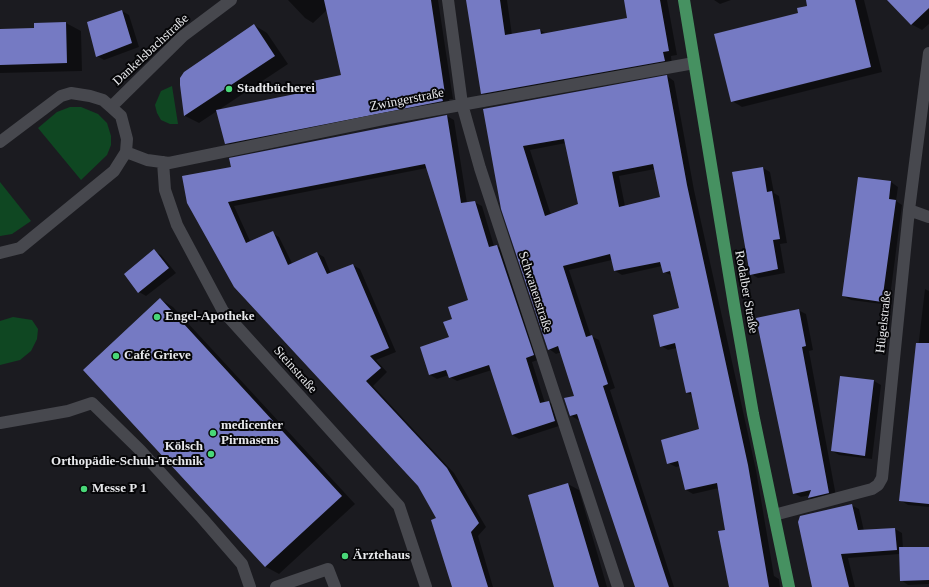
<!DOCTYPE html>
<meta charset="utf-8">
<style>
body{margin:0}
canvas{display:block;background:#1b1b20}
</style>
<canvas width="929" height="587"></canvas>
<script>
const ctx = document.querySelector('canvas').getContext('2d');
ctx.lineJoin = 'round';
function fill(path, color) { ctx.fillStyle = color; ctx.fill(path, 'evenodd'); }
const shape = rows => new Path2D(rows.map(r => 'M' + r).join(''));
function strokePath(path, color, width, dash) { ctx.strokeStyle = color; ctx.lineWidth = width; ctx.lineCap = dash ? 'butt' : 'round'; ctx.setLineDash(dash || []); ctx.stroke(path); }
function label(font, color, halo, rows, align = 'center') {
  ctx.font = font + ' Georgia,serif'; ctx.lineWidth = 4; ctx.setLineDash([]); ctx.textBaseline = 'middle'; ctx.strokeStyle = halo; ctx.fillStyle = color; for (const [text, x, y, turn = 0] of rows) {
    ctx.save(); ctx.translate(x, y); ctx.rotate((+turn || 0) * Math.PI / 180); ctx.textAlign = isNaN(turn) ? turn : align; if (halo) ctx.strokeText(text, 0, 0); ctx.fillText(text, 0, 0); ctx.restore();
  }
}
fill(shape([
 [172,86,178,124,170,124,161,120,157,113,155,105,161,91],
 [70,107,81,107,98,114,107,123,111,136,111,145,107,155,81,180,38,128,57,112],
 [0,182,31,221,12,234,0,236],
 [13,317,32,320,38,329,37,339,31,351,20,360,0,365,0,321]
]), '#0f4722');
fill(shape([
 [288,0,438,0,453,99,449,99,451,105,234,148,226,143,342,76,327,10,313,23,305,18],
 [468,0,507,0,512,35,540,30,547,34,628,19,625,0,667,0,677,55,671,56,672,65,490,98,482,93],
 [714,0,731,0,720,4],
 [807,0,864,0,882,72,742,107,732,101,800,14,808,6],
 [889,0,929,0,929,24,922,30,911,24],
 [122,11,129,15,139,47,104,60,97,56],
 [66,23,81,31,82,71,0,73,0,30,35,29],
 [254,25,267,33,288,64,199,123,185,116,181,78],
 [667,76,674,81,694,190,756,470,774,576,779,579,780,587,731,587,726,530,719,488,693,494,686,490,680,466,676,467,668,463,700,429,693,396,687,393,677,348,668,350,661,346,680,309,673,276,664,272,662,266,622,275,615,271,612,260,569,270,591,336,599,340,615,388,610,390,674,587,636,587,580,419,578,420,570,415,576,396,561,352,556,354,549,349,485,109],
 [566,143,579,205,551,215,530,150],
 [655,169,661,198,625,206,619,176],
 [447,116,454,120,467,203,474,202,482,206,494,246,497,246,504,250,540,359,532,362,545,403,549,402,556,406,562,425,519,439,512,435,492,370,457,381,450,377,449,375,437,379,430,375,422,347,450,338,453,320,469,300,427,168,234,206,251,243,272,233,279,237,293,265,317,253,324,257,331,274,353,265,360,269,396,352,376,360,387,372,373,386,454,473,486,527,478,536,493,587,453,587,438,519,419,485,188,202,232,167,230,159],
 [763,168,770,172,774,193,779,196,787,243,780,244,785,273,758,278,751,274],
 [859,178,891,182,898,187,896,201,902,205,889,305,851,300,843,296],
 [154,251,161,255,176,273,146,296,139,292],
 [925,289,929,291,929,507,908,505,900,500],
 [160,299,173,307,355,504,279,574,266,567,84,370],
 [798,310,806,314,813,350,809,351,836,496,816,502,809,498,810,495,801,497,793,493],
 [841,377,874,381,881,385,872,459,839,455,832,451],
 [568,484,579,490,607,587,555,587],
 [851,505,859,509,864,531,895,529,902,533,903,548,929,548,929,584,908,585,901,580,900,554,848,558,855,587,813,587]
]), '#0007');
fill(shape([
 [324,0,431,0,445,94,441,95,443,101,225,144,216,110,315,90,313,81,341,75],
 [466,0,500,0,505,35,540,29,541,34,627,18,624,0,660,0,669,51,663,52,665,61,481,94],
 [806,0,855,0,871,67,731,102,714,34,798,13,797,8,807,6],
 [887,0,929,0,929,8,911,25],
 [122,10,132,43,96,57,87,22],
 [66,22,67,63,0,65,0,29,34,28,34,23],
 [254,24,275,56,184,116,180,85,180,78,184,72],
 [667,75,687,185,748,465,769,587,729,587,718,531,725,530,717,483,685,490,678,461,667,464,661,440,699,429,691,392,686,393,675,343,660,347,653,315,679,308,670,271,663,273,660,262,614,271,610,254,563,266,586,337,592,335,608,384,603,386,669,587,635,587,577,414,570,416,564,398,574,396,558,346,548,350,501,209,483,109],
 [564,139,578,204,545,216,523,146],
 [653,164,660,197,619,207,612,172],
 [447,115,461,203,475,201,489,247,497,245,534,355,526,358,540,403,549,401,555,421,512,435,489,365,449,378,446,370,429,375,420,347,449,337,443,322,452,319,448,307,468,300,425,164,228,202,246,243,273,231,288,265,317,252,327,274,353,264,389,348,370,356,381,368,366,381,447,468,479,523,471,532,488,587,452,587,431,520,436,518,418,486,234,287,187,203,182,176,231,167,229,158],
 [763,167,767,192,772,191,780,239,773,240,778,269,750,275,732,172],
 [858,177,891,181,889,199,896,200,882,302,842,296],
 [154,249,169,268,138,293,124,274],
 [160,298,342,496,265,567,83,370],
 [799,309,806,346,802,347,829,493,808,498,811,490,793,494,756,318],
 [916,343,929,343,929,504,899,501],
 [840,376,874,380,865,456,831,451],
 [568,483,599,587,554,587,528,495],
 [852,504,858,530,895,528,897,550,841,554,849,587,812,587,798,522,800,516],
 [899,547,929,547,929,580,900,581]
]), '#757ac3');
strokePath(shape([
 [448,0,462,104,480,168,618,587],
 [111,107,183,36,231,0],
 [0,142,61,96,71,93,90,96,103,100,111,107,121,116,127,139,126,152,114,171,20,248,0,253],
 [126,152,147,160,169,163,383,119,694,63],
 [163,162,165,190,177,225,223,311,399,506,426,587],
 [909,210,929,217],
 [0,423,68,411,92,403,140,450,202,518,242,564,250,587],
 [774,515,872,489,878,485,882,478,909,210,929,53],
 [276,587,328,569,335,587]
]), '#47484e', 12);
strokePath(shape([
 [684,0,735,311,753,414,789,587]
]), '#469161', 12);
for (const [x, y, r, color] of [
 [229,89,4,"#49d778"],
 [157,317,4,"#49d778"],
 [116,356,4,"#49d778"],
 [213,433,4,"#49d778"],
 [211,454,4,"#49d778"],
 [84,489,4,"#49d778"],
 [345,556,4,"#49d778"]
]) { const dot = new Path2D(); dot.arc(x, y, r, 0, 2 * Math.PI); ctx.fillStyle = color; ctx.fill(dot); strokePath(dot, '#060608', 1.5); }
label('13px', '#e7e8eb', '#060608', [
 ["Dankelsbachstraße",151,50,-43],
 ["Zwingerstraße",407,100,-11],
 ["Schwanenstraße",535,292,72],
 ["Rodalber Straße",746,292,80],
 ["Hügelstraße",884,322,-84],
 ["Steinstraße",295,370,48]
]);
label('bold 13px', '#e7e8eb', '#060608', [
 ["Stadtbücherei",237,89],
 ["Engel-Apotheke",165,317],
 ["Café Grieve",124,356],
 ["medicenter",221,426],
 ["Pirmasens",221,441],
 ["Kölsch",203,447,"right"],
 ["Orthopädie-Schuh-Technik",203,462,"right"],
 ["Messe P 1",92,489],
 ["Ärztehaus",353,556]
], 'left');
</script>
